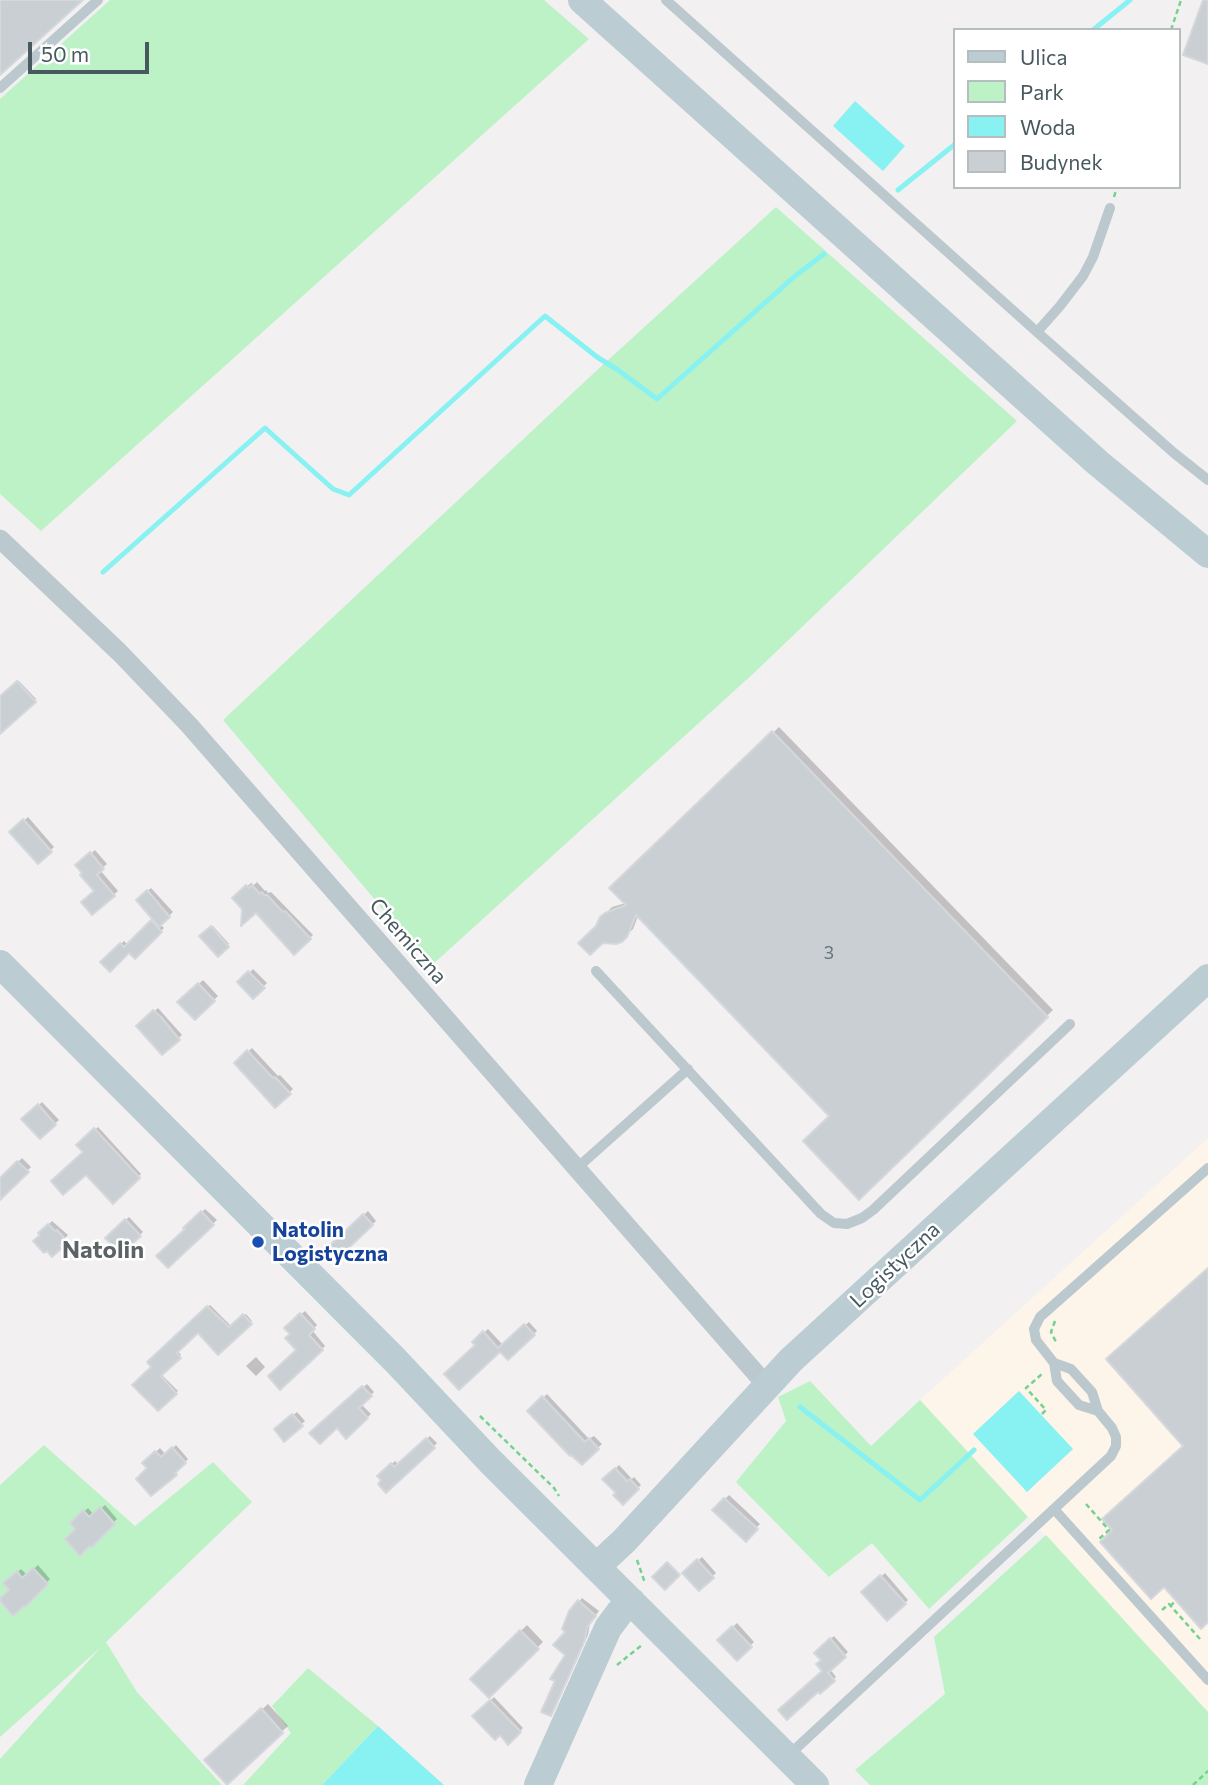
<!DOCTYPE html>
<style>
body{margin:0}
#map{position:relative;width:1208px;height:1785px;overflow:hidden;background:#f3f0f1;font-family:Commissioner,sans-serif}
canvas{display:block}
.legend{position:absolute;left:953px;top:28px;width:228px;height:161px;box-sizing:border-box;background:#fff;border:2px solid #b5bdbf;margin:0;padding:9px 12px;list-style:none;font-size:21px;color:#47595f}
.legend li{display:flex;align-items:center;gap:14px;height:35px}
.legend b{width:35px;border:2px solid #b5bdbf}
.scale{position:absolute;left:28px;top:42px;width:121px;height:32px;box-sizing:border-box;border:4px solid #47595f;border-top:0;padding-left:9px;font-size:21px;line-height:24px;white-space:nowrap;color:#47595f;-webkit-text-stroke:5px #fff;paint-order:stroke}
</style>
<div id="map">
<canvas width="1208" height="1785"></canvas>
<ul class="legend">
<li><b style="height:9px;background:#bbccd3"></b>Ulica</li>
<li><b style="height:19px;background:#bdf2c7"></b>Park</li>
<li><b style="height:19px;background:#88f1f1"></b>Woda</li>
<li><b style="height:19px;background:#cacfd3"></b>Budynek</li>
</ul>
<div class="scale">50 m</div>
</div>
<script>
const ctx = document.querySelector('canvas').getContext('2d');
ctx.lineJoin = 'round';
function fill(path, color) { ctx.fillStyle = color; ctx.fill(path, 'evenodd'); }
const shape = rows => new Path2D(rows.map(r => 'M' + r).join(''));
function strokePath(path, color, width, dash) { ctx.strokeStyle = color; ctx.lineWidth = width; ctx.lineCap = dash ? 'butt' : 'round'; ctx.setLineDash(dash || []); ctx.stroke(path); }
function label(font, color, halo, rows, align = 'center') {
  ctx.font = font + ' Commissioner,sans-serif'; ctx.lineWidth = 5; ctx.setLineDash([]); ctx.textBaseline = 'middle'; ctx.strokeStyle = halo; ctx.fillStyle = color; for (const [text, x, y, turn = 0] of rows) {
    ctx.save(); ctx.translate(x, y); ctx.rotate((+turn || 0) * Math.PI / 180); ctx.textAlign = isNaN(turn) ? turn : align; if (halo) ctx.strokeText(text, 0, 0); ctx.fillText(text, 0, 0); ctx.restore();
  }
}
fill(shape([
 [1208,1138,1208,1712,920,1400]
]), '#fdf4ea');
fill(shape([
 [110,0,544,0,589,39,41,531,0,494,0,99],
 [776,207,1017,421,755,672,431,966,223,720,595,372],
 [810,1381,871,1446,920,1400,1028,1517,929,1609,872,1543,829,1577,736,1482,786,1421,778,1397],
 [44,1445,135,1526,213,1462,252,1502,106,1642,137,1692,222,1785,0,1785,0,1759,100,1648,0,1737,0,1485],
 [1046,1535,1208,1712,1208,1785,870,1785,855,1770,945,1694,934,1637],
 [308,1668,378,1726,322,1785,243,1785,291,1733,272,1706]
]), '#bdf2c7');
fill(shape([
 [855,101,905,146,883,171,833,126],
 [1019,1391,1073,1449,1027,1492,973,1434],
 [378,1726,444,1785,322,1785]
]), '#88f1f1');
fill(shape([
 [19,681,36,699,0,731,0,698],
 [779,727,1053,1010,859,1197,831,1116,638,916,633,929,621,940,598,926,601,918,612,907,626,903,612,888],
 [28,817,54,847,38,862,12,832],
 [95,850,107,864,100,870,118,891,93,913,96,890,78,865],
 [257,882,265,891,266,890,268,893,271,892,313,935,294,953,256,910,244,909,234,898,251,883,254,885],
 [151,888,173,912,160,924,164,928,135,956,129,950,102,962,124,941,128,945,154,919,138,900],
 [213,926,229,944,218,954,202,936],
 [253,969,267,983,253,996,240,982],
 [203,980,218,996,195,1018,180,1002],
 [158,1008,182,1035,162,1053,138,1026],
 [252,1048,278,1076,280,1075,293,1089,275,1106,236,1063],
 [42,1102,59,1120,40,1137,24,1119],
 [98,1127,141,1174,114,1201,86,1172,85,1152,79,1145],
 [22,1158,31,1167,6,1192,0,1186,0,1180],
 [205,1209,217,1220,168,1265,187,1229,186,1228],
 [368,1211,376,1221,338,1256,330,1248],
 [129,1217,143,1232,121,1252,107,1238],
 [52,1221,68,1235,62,1241,64,1243,53,1254,40,1233],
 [210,1305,232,1327,246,1314,252,1321,218,1353,198,1330,177,1350,181,1355,161,1374,178,1391,158,1409,154,1367,172,1341],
 [305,1311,317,1325,312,1330,325,1346,280,1388,298,1350,292,1334,286,1328],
 [529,1322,537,1331,508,1358,500,1349,477,1345,474,1342,488,1329,503,1345],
 [256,1357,265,1367,256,1376,246,1366],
 [367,1384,374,1392,361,1404,371,1414,347,1436,337,1426,311,1433],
 [547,1394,589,1439,594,1436,602,1444,582,1463,530,1411],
 [297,1412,305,1421,284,1440,276,1430],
 [430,1436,437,1443,387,1491,383,1480,379,1476,395,1461,399,1465],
 [176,1445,188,1459,178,1469,179,1470,176,1474,149,1468,144,1463,160,1448,166,1455],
 [619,1465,632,1479,634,1477,641,1485,623,1502,618,1493,605,1479],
 [729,1495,760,1524,745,1539,714,1510],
 [105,1505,117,1519,107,1529,78,1529,72,1523,88,1508,94,1515],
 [702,1557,716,1573,699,1589,685,1573],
 [38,1565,50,1579,40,1589,11,1590,6,1583,21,1569,27,1575],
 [885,1573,908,1600,887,1619,864,1592],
 [582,1598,599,1611,590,1622,588,1635,554,1710,550,1714,567,1655,568,1632,579,1602],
 [737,1623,754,1642,737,1659,719,1640],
 [527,1625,543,1642,489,1696,472,1679],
 [834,1636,848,1652,830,1669,836,1677,820,1692,824,1671,823,1660,816,1653],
 [494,1697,523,1728,509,1742,500,1733,475,1716],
 [268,1704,288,1726,227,1782,207,1760]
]), '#0003');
strokePath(shape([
 [1093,30,1130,0],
 [898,190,954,145],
 [103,572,265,428,333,489,349,495,545,316,597,357,618,370,657,399,795,276,824,254],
 [800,1407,920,1500,974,1450]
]), '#88f1f1', 5);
const building = shape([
 [0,0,83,0,0,75,0,0],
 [1203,0,1208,0,1208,64,1183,55,1203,0],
 [17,681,36,702,0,734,0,696,17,681],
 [772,731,1048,1017,859,1200,803,1141,829,1116,636,915,627,937,622,942,616,944,603,943,590,955,578,943,596,926,600,917,605,913,626,905,609,888,772,731],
 [23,819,52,852,38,864,9,832,23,819],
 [90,852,104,869,97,875,115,896,92,915,81,902,94,891,80,875,82,873,75,865,90,852],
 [246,885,249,888,252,885,260,894,262,892,264,895,267,895,283,912,285,911,311,939,294,955,256,913,241,926,242,909,232,898,246,885],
 [147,890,170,917,159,927,136,900,147,890],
 [151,920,162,932,135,959,129,953,110,972,100,962,120,943,124,947,151,920],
 [211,926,229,947,218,957,199,936,211,926],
 [248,971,265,988,253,999,237,982,248,971],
 [198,983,215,1001,195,1020,177,1002,198,983],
 [153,1010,161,1017,180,1040,162,1055,136,1026,153,1010],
 [247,1050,273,1078,275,1077,291,1094,275,1108,234,1063,247,1050],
 [38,1104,56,1125,40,1139,21,1119,38,1104],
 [94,1128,140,1178,113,1204,86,1175,63,1195,51,1181,83,1152,76,1145,94,1128],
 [17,1161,29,1172,0,1200,0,1178,17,1161],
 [201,1211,214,1225,168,1268,156,1256,185,1229,183,1228,201,1211],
 [363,1214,373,1225,338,1258,328,1247,363,1214],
 [125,1219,141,1236,121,1254,105,1238,125,1219],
 [48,1224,55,1231,57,1230,66,1240,60,1246,62,1248,52,1257,47,1251,44,1253,33,1241,40,1235,38,1233,48,1224],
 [1208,1268,1208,1622,1201,1629,1164,1587,1151,1599,1100,1542,1112,1530,1102,1519,1183,1446,1106,1359,1208,1268],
 [207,1306,229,1327,243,1314,252,1324,218,1355,198,1333,177,1353,181,1358,161,1376,177,1394,158,1411,132,1385,151,1367,147,1362,207,1306],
 [300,1313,315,1329,309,1335,323,1350,280,1390,268,1376,296,1350,285,1338,290,1334,284,1328,300,1313],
 [524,1324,535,1335,508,1360,500,1352,459,1390,444,1374,475,1345,472,1342,483,1331,498,1348,524,1324],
 [362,1386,372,1396,359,1408,368,1418,346,1439,337,1428,320,1444,309,1433,362,1386],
 [542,1396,585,1442,589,1438,599,1449,582,1465,571,1455,570,1456,527,1411,542,1396],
 [292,1414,303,1426,284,1442,274,1429,292,1414],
 [426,1438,435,1448,386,1493,378,1484,381,1480,377,1476,391,1463,394,1467,426,1438],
 [172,1447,186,1463,175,1473,177,1475,151,1496,136,1479,147,1468,142,1463,155,1451,161,1457,172,1447],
 [615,1468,627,1481,630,1479,639,1489,623,1505,613,1495,616,1493,602,1479,615,1468],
 [724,1498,758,1529,746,1542,712,1510,724,1498],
 [100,1507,115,1524,92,1547,90,1546,80,1556,65,1539,75,1529,70,1523,83,1510,89,1517,100,1507],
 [697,1559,714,1578,699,1591,682,1573,697,1559],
 [667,1562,680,1575,665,1590,652,1577,667,1562],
 [33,1568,48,1584,25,1607,24,1606,13,1616,0,1601,0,1598,9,1590,3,1583,17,1571,22,1578,33,1568],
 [880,1575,906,1604,887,1621,861,1592,880,1575],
 [578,1600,596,1616,587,1627,585,1640,551,1716,541,1712,555,1681,550,1679,565,1655,553,1645,565,1632,562,1629,569,1611,578,1600],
 [732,1626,752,1647,737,1661,717,1640,732,1626],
 [520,1630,539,1649,489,1698,470,1679,520,1630],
 [830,1638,846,1657,828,1673,835,1681,820,1694,818,1692,787,1720,778,1710,822,1671,816,1664,821,1660,814,1653,830,1638],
 [490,1700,521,1732,508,1745,500,1735,495,1740,472,1716,490,1700],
 [261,1708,283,1733,227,1785,204,1760,261,1708]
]);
fill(building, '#cacfd3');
strokePath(building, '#d4d8dc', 2);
strokePath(shape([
 [1171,30,1181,0],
 [1114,197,1117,187],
 [1055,1321,1051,1332,1057,1344],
 [1042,1414,1046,1410,1026,1388,1042,1374],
 [480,1416,554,1488,559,1496],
 [1086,1504,1109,1530,1099,1539],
 [637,1560,645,1583],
 [1170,1606,1176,1601],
 [1162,1610,1169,1604,1200,1639],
 [617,1665,642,1645],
 [1193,1785,1208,1771]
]), '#73d28f', 2.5, [5, 3.5]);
strokePath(shape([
 [666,0,1037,332,1174,453,1208,480],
 [0,88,98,0],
 [1037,332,1060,306,1083,276,1093,257,1110,208],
 [596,971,821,1214,834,1223,847,1224,862,1218,873,1210,1070,1024],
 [577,1168,688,1069],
 [1098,1411,1079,1405,1057,1381,1054,1363,1036,1340,1034,1329,1040,1317,1208,1168],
 [1054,1509,1208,1680],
 [790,1754,1111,1456,1116,1446,1116,1437,1112,1428,1098,1411,1092,1392,1071,1369,1054,1363]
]), '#bbc9ce', 10);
strokePath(shape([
 [0,539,120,653,189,725,767,1386]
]), '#bbc9ce', 19);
strokePath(shape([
 [582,0,1098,463,1208,554],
 [0,964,395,1360,490,1461,815,1785],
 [596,1567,624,1541,791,1360,1208,978],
 [538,1785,608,1628,620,1612,632,1602]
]), '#bbccd3', 28);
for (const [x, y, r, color] of [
 [258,1242,7,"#1a4fb4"]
]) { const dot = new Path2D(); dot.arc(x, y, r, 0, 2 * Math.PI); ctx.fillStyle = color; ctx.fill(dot); strokePath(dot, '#fff', 2.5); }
label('18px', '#68767c', null, [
 ["3",829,953]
]);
label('21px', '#47595f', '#fff', [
 ["Chemiczna",408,941,49],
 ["Logistyczna",895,1265,-43]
]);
label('bold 21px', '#164399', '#fff', [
 ["Natolin",272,1230],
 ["Logistyczna",272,1254]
], 'left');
label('bold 24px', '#5c6366', '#fff', [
 ["Natolin",103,1250]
]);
</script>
